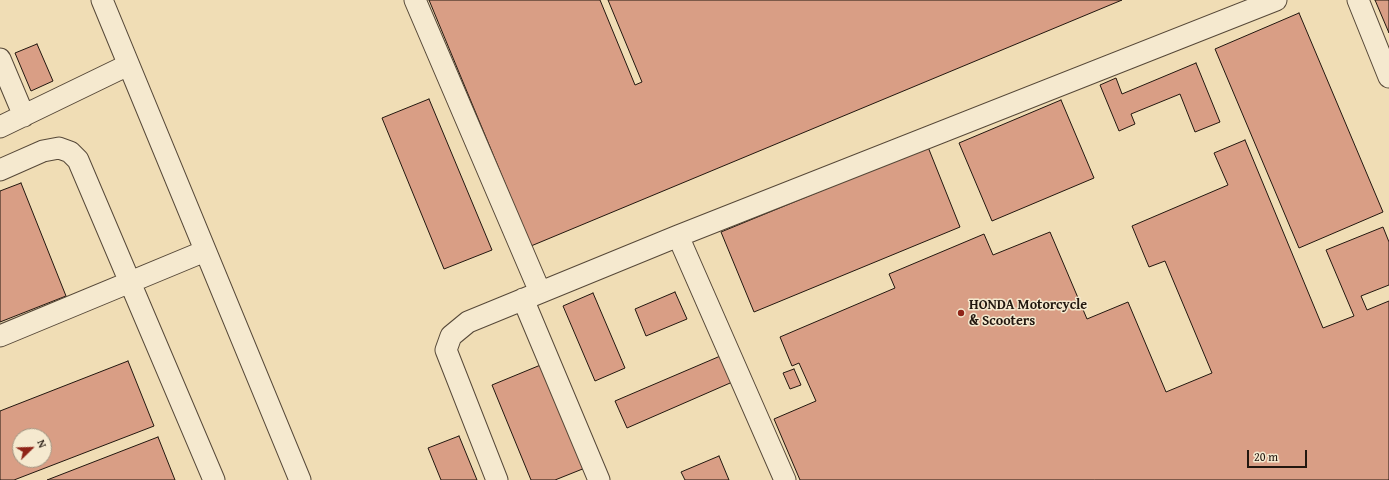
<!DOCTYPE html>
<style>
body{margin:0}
#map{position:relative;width:1389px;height:480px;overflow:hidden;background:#f0ddb5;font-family:"Gentium Book Plus",serif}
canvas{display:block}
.north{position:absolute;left:12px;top:428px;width:40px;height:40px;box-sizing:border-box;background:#f5e9cf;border:1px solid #a19582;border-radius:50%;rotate:67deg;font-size:11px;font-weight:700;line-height:16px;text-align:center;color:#22170f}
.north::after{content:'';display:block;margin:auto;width:14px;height:18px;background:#8f2418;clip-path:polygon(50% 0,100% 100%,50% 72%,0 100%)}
.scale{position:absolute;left:1247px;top:450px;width:60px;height:18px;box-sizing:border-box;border:2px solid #22170f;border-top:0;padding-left:5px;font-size:12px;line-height:14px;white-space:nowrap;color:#22170f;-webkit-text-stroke:3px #f5e9cf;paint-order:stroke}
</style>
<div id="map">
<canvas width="1389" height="480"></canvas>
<div class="north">N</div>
<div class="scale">20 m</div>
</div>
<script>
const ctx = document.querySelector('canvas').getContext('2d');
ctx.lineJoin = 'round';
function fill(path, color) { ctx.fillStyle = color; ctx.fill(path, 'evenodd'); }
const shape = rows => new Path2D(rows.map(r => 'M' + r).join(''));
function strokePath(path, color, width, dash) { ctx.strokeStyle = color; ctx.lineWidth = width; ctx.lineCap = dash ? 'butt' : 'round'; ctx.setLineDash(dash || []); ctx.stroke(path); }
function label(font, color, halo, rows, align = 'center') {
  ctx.font = font + ' "Gentium Book Plus",serif'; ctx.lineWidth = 3; ctx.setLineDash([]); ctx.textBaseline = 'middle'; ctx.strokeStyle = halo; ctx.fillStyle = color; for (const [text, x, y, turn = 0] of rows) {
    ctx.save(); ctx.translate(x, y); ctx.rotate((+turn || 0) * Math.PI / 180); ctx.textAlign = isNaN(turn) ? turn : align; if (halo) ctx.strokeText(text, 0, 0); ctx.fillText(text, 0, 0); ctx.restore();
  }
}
const building = shape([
 [429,0,600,0,635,85,642,82,608,0,1122,0,531,246,429,0],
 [1375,0,1389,0,1389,33,1375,0],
 [1299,13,1383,212,1299,248,1215,49,1299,13],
 [37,44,53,81,31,91,15,53,37,44],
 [1196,63,1220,122,1195,132,1180,94,1131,114,1135,124,1119,131,1100,85,1116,78,1122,94,1196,63],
 [429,99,492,250,444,269,382,118,429,99],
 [1061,100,1094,178,992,221,959,143,1061,100],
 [1245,140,1323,328,1354,316,1326,250,1383,227,1389,242,1389,285,1361,296,1367,310,1389,301,1389,480,800,480,774,419,816,401,799,363,792,366,780,337,895,288,889,274,984,234,993,255,1050,232,1087,319,1128,302,1166,392,1212,373,1165,261,1149,267,1132,226,1228,185,1214,153,1245,140],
 [928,147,960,227,754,312,721,232,928,147],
 [21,183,66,296,0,322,0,191,21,183],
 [675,292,687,319,646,336,635,309,675,292],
 [593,293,625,368,595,381,563,306,593,293],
 [725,354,737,380,627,428,615,401,725,354],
 [128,361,154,426,14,480,0,480,0,411,128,361],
 [20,436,44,436,44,460,20,460,20,436],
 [543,364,585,468,555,480,531,480,492,385,543,364],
 [794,369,801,385,790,389,783,373,794,369],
 [459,436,477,480,441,480,428,448,459,436],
 [158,437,175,480,47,480,158,437],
 [719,456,729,480,685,480,681,472,719,456]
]);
fill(building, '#d99e85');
strokePath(building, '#22170f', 1);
const minor = shape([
 [102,0,300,480],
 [415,0,540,292],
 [1358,0,1389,77],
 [0,59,24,116],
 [0,127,128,65],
 [0,170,43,151,59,148,70,152,78,160,214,480],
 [678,236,785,480],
 [523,299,599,480],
 [0,336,205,251],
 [497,480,446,350,451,336,468,322,678,236,1276,0]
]);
strokePath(minor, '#564838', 23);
strokePath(minor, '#f5e9cf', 21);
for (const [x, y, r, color] of [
 [961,313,4,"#8f2418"]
]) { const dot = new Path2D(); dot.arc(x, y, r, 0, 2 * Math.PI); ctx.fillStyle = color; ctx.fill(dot); strokePath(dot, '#f5e9cf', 1.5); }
label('bold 14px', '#22170f', '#f5e9cf', [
 ["HONDA Motorcycle",969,305],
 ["& Scooters",969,321]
], 'left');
</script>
